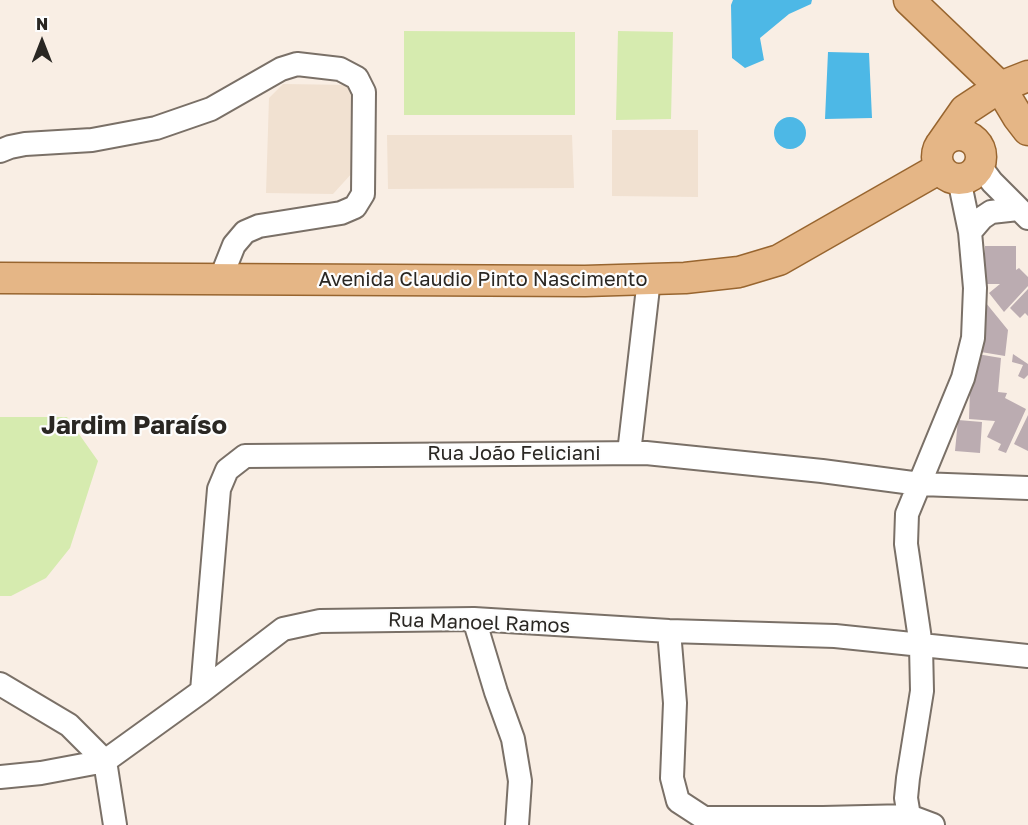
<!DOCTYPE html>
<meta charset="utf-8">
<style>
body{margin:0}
#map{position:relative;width:1028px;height:825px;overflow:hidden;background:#f9eee4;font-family:"Golos Text",sans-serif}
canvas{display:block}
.north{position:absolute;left:12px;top:12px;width:60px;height:60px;-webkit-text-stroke:4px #fdfdfd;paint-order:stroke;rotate:0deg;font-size:16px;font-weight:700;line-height:24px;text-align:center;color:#2a2723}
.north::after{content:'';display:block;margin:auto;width:21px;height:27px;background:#2a2723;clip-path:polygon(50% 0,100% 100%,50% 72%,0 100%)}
</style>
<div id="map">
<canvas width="1028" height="825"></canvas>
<div class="north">N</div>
</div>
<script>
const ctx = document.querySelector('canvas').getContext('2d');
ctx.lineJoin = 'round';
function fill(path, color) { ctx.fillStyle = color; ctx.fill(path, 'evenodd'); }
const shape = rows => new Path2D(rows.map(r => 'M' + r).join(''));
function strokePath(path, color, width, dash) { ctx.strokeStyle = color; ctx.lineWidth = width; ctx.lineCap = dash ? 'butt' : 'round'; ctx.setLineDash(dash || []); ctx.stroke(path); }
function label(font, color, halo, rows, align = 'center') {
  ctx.font = font + ' "Golos Text",sans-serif'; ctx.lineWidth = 4.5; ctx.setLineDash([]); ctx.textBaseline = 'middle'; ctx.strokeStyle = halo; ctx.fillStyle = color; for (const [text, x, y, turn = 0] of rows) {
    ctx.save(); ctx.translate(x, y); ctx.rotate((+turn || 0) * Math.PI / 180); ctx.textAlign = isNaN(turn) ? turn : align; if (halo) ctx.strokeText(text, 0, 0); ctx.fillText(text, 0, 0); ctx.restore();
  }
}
fill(shape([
 [283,84,352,85,353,172,333,194,266,193,269,98],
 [612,130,698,130,698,197,612,196],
 [387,135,572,135,574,188,388,189]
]), '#f1e1d1');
fill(shape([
 [404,31,575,32,575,115,404,115],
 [618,31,673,32,671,119,616,120],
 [0,417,67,417,98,461,70,548,46,578,11,596,0,596]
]), '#d6ebaf');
fill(shape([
 [733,0,812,0,811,4,789,14,760,38,764,60,745,68,732,58,731,5],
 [828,52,869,53,872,118,825,119],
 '774 133a16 16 0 1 1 32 0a16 16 0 1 1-32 0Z'
]), '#4db8e6');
fill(shape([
 [985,246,1016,246,1016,270,1019,268,1028,277,1028,286,1004,312,989,293,1000,284,984,284],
 [1028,289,1028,316,1025,313,1020,318,1010,308],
 [986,303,1008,330,1005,356,981,352],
 [977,354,1001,358,998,392,1007,393,1005,398,1026,409,1006,453,998,450,1001,444,987,437,995,421,969,419,970,389,972,389],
 [1013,354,1028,364,1028,375,1024,379,1018,376,1023,365,1012,362],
 [1028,415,1028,451,1014,444],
 [958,420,982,422,980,453,955,451]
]), '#bbacb1');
const minor = shape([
 [0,151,10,147,25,144,92,140,156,128,211,109,281,69,297,64,340,69,357,78,364,92,363,194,355,207,341,213,259,226,245,232,234,245,220,280],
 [980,166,992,182,1028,218],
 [970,232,982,218,991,212,1018,209],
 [629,453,649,279],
 [474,619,496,692,513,739,520,781,517,825],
 [669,631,675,703,672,778,678,801,704,818,823,818,909,816,933,825],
 [0,684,69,725,105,761,202,691,283,629,320,621,474,619,669,631,835,636,1028,656],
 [202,691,219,489,227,470,245,456,646,453,822,471,920,484,1028,488],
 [0,777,41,773,105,761,115,825],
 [914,825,909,816,906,798,908,778,922,691,921,646,906,544,907,514,963,378,973,338,975,288,970,232,959,179]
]);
const major = shape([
 [909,0,1000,87,1018,117,1028,130],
 '937 157a22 22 0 1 1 44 0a22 22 0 1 1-44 0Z',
 [942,143,965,110,1000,87,1028,76],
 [0,278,585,281,685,278,739,272,779,260,940,168]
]);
strokePath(minor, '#7a7067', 26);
strokePath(major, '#98652f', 33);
strokePath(minor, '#fff', 22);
strokePath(major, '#e5b686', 30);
label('20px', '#2a2723', '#fdfdfd', [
 ["Avenida Claudio Pinto Nascimento",483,280],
 ["Rua João Feliciani",514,454],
 ["Rua Manoel Ramos",479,623,2]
]);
label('bold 26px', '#2a2723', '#fdfdfd', [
 ["Jardim Paraíso",134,426]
]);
</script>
